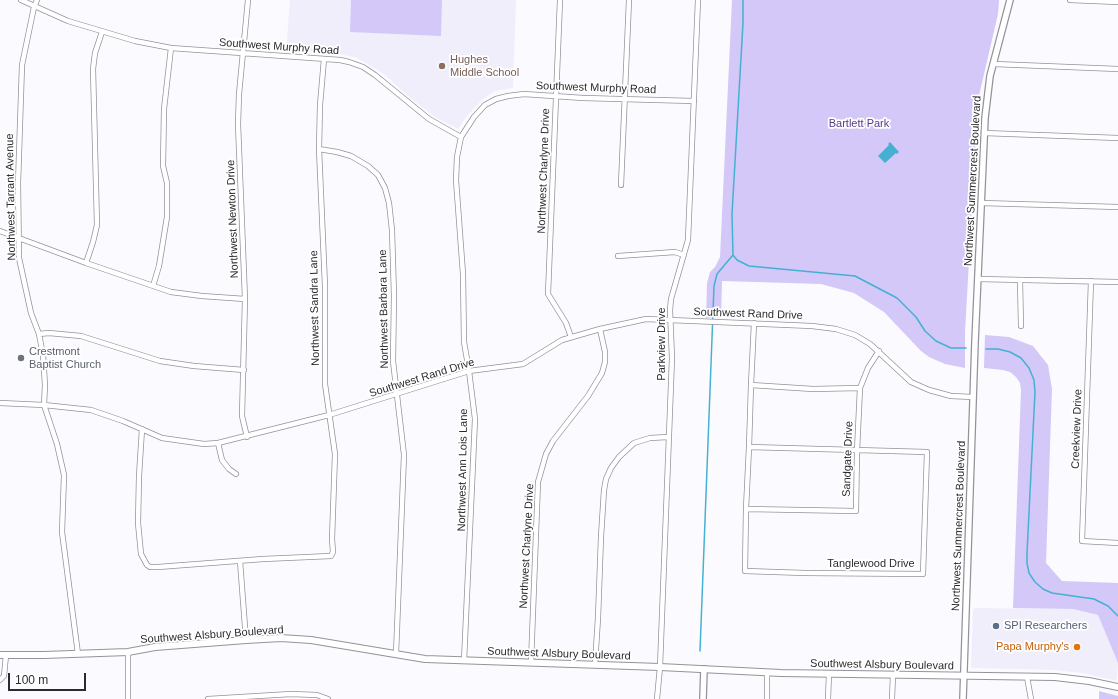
<!DOCTYPE html>
<style>
body{margin:0}
#map{position:relative;width:1118px;height:699px;overflow:hidden;background:#fbfbff;font-family:Arial,sans-serif}
canvas{display:block}
.scale{position:absolute;left:8px;top:673px;width:78px;height:18px;box-sizing:border-box;border:2px solid #2b2a2e;border-top:0;padding-left:5px;font-size:12px;line-height:14px;white-space:nowrap;color:#2b2a2e;-webkit-text-stroke:3px #fff;paint-order:stroke}
</style>
<div id="map">
<canvas width="1118" height="699"></canvas>
<div class="scale">100 m</div>
</div>
<script>
const ctx = document.querySelector('canvas').getContext('2d');
ctx.lineJoin = 'round';
function fill(path, color) { ctx.fillStyle = color; ctx.fill(path, 'evenodd'); }
const shape = rows => new Path2D(rows.map(r => 'M' + r).join(''));
function strokePath(path, color, width, dash) { ctx.strokeStyle = color; ctx.lineWidth = width; ctx.lineCap = dash ? 'butt' : 'round'; ctx.setLineDash(dash || []); ctx.stroke(path); }
function label(font, color, halo, rows, align = 'center') {
  ctx.font = font + ' Arial,sans-serif'; ctx.lineWidth = 3.5; ctx.setLineDash([]); ctx.textBaseline = 'middle'; ctx.strokeStyle = halo; ctx.fillStyle = color; for (const [text, x, y, turn = 0] of rows) {
    ctx.save(); ctx.translate(x, y); ctx.rotate((+turn || 0) * Math.PI / 180); ctx.textAlign = isNaN(turn) ? turn : align; if (halo) ctx.strokeText(text, 0, 0); ctx.fillText(text, 0, 0); ctx.restore();
  }
}
fill(shape([
 [290,0,516,0,513,88,495,91,482,100,467,116,458,129,436,118,409,97,384,74,357,58,335,53,286,51],
 [975,608,1073,609,1098,615,1118,663,1117,681,1082,673,1054,670,972,668,971,666,973,610]
]), '#f1eefc');
fill(shape([
 [351,0,442,0,441,36,350,32],
 [732,0,999,0,998,14,978,100,965,332,965,368,945,364,929,357,921,351,884,312,854,293,821,284,722,281,721,318,706,318,707,283,710,272,715,267,720,257],
 [985,335,1009,337,1033,346,1048,365,1052,389,1046,563,1062,581,1118,583,1118,663,1098,615,1073,609,1013,608,1021,390,1020,383,1016,377,1010,372,1003,370,984,368],
 [1099,691,1118,696,1118,699,1099,699]
]), '#d3c8f8');
fill(shape([
 [890,142,899,152,897,154,896,153,885,163,878,156,889,145,888,144]
]), '#46b0d3');
strokePath(shape([
 [743,0,743,23,732,214,733,255,737,260,749,266,855,276,897,298,916,317,925,331,936,341,951,348,966,348],
 [986,349,998,349,1010,352,1021,358,1029,368,1034,380,1035,392,1027,553,1027,563,1029,573,1035,582,1043,589,1052,593,1094,599,1108,606,1118,616],
 [700,651,714,286,717,274,733,255]
]), '#46b0d3', 1.5);
const minor = shape([
 [21,0,68,21,135,41,171,48,340,60,349,62,363,67,375,75,429,119,461,137],
 [37,0,34,7,22,65,18,184,19,258,31,313,39,334,43,355,45,385,44,405,57,444,64,475,62,532,78,654],
 [560,0,548,294,566,323,571,337],
 [1070,0,1118,2],
 [994,64,1118,69],
 [984,133,1118,138],
 [319,149,337,152,351,156,368,166,378,175,385,188,389,203,392,230,394,296,393,361,404,455,396,654],
 [621,185,629,0],
 [981,203,1118,207],
 [0,231,86,263,171,292,202,296,245,299],
 [618,256,675,252,684,255],
 [86,263,93,242,97,225,93,69,95,53,102,32],
 [978,279,1118,282],
 [1020,280,1021,326],
 [1091,281,1082,541,1118,543],
 [153,286,159,266,167,217,167,183,163,166,164,109,171,48],
 [39,334,49,333,81,336,160,361,194,366,244,370],
 [751,385,813,389,860,388],
 [0,403,44,405,91,410,123,421,162,438,204,444,218,443,329,415,469,371,523,364,562,340,600,329,646,319,812,326,836,329,855,335,870,344,911,382,929,390,951,396,973,397],
 [142,429,139,476,138,523,141,554,147,565,150,567,158,567,263,559,331,556,333,552,332,539,335,454,325,384,325,286,319,149,320,105,324,59],
 [247,437,242,416,245,299,238,124,239,94,248,0],
 [218,443,222,460,229,469,236,474],
 [749,447,927,452,923,574,805,573,745,571,746,509,749,447,751,385,754,323],
 [746,509,856,511,857,451,860,388,868,368,879,351],
 [240,561,246,640],
 [128,652,128,699],
 [464,661,475,419,469,371,464,342,463,274,456,180,457,157,461,137,474,117,485,105,496,99,508,96,524,94,583,98,694,101],
 [531,663,538,482,546,454,553,441,588,396,602,373,605,362,605,352,600,329],
 [595,664,598,618,601,537,604,490,606,479,611,468,619,457,634,443,650,438,668,437],
 [1027,677,1031,699],
 [0,680,4,676,6,655],
 [208,699,291,694,317,695,328,699],
 [657,699,660,667,672,358,670,310,671,299,688,240,698,0],
 [767,699,767,672],
 [828,699,829,674],
 [892,699,893,675]
]);
const tertiary = shape([
 [703,699,704,669],
 [963,699,975,342,985,118,990,76,1010,0]
]);
const secondary = shape([
 [0,655,44,655,128,652,155,647,246,640,281,638,311,640,425,659,660,667,781,673,1055,677,1089,681,1118,687]
]);
strokePath(minor, '#94929b', 6);
strokePath(tertiary, '#94929b', 8);
strokePath(secondary, '#94929b', 8);
strokePath(minor, '#fff', 4.5);
strokePath(tertiary, '#fff', 5.5);
strokePath(secondary, '#fff', 6);
for (const [x, y, r, color] of [
 [442,66,4,"#8d6e63"],
 [21,358,4,"#6b7280"],
 [996,626,4,"#5c6f8a"],
 [1077,647,4,"#e8710a"]
]) { const dot = new Path2D(); dot.arc(x, y, r, 0, 2 * Math.PI); ctx.fillStyle = color; ctx.fill(dot); strokePath(dot, '#fff', 1.5); }
label('11px', '#2b2a2e', '#fff', [
 ["Southwest Murphy Road",279,47,4],
 ["Southwest Murphy Road",596,88,2],
 ["Northwest Charlyne Drive",544,171,-88],
 ["Northwest Summercrest Boulevard",973,181,-87],
 ["Northwest Tarrant Avenue",11,197,-91],
 ["Northwest Newton Drive",233,219,-92],
 ["Northwest Sandra Lane",315,308,-91],
 ["Northwest Barbara Lane",384,309,-91],
 ["Southwest Rand Drive",748,314,2],
 ["Parkview Drive",662,344,-90],
 ["Southwest Rand Drive",422,378,-17],
 ["Creekview Drive",1077,429,-88],
 ["Sandgate Drive",848,459,-88],
 ["Northwest Ann Lois Lane",463,470,-89],
 ["Northwest Summercrest Boulevard",959,526,-88],
 ["Northwest Charlyne Drive",527,546,-87],
 ["Tanglewood Drive",871,564],
 ["Southwest Alsbury Boulevard",212,635,-4],
 ["Southwest Alsbury Boulevard",559,654,2],
 ["Southwest Alsbury Boulevard",882,665,1]
]);
label('11px', '#785e54', '#fff', [
 ["Hughes",450,60],
 ["Middle School",450,73]
], 'left');
label('11px', '#56388f', '#fff', [
 ["Bartlett Park",859,124]
]);
label('11px', '#5b616d', '#fff', [
 ["Crestmont",29,352],
 ["Baptist Church",29,365]
], 'left');
label('11px', '#4e5e75', '#fff', [
 ["SPI Researchers",1004,626]
], 'left');
label('11px', '#c56008', '#fff', [
 ["Papa Murphy's",1069,647]
], 'right');
</script>
